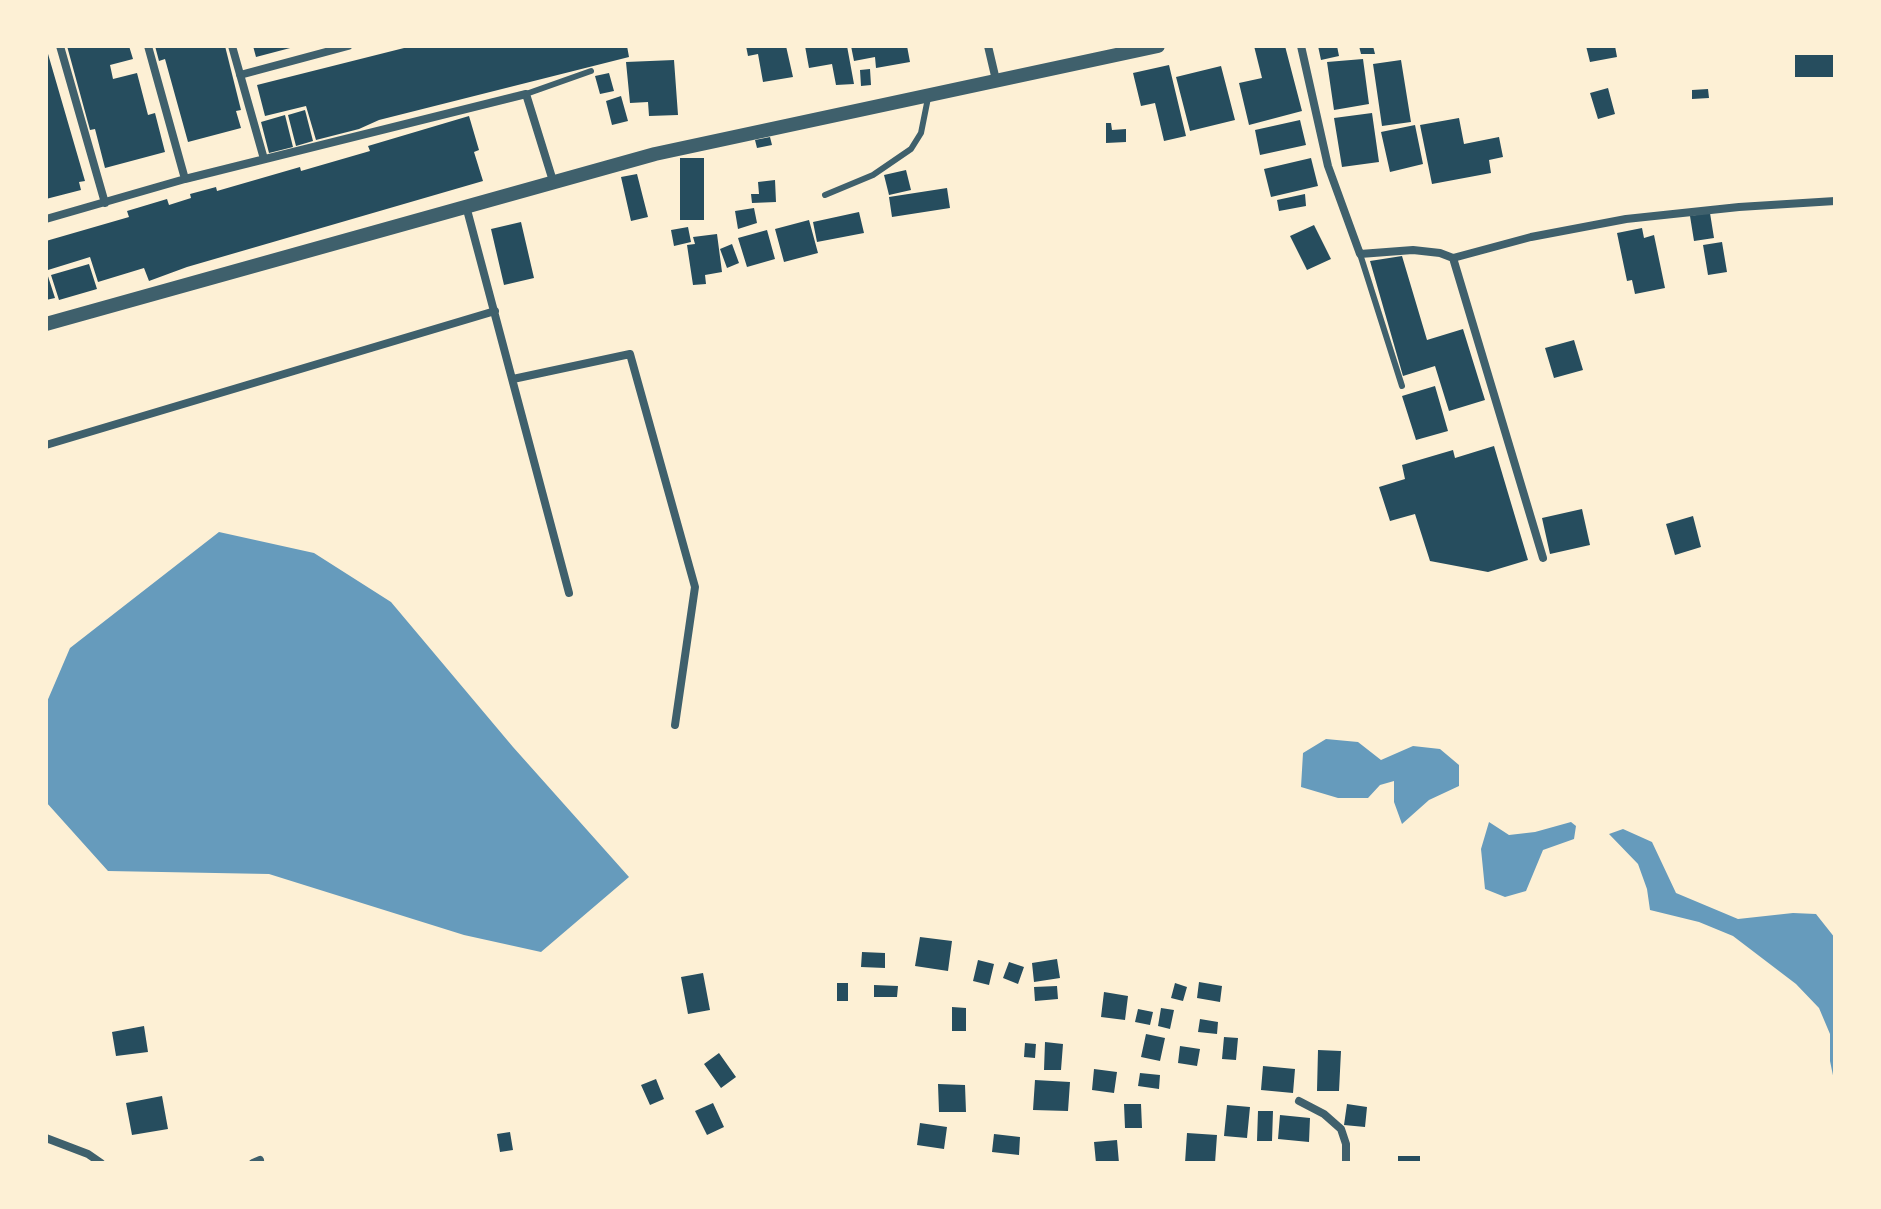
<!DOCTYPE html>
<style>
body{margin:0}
#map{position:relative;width:1881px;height:1209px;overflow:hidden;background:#fdf0d5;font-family:"Fira Sans",sans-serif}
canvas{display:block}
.frame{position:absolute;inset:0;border:48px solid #fdf0d5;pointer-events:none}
</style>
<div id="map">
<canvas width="1881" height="1209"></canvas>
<div class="frame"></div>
</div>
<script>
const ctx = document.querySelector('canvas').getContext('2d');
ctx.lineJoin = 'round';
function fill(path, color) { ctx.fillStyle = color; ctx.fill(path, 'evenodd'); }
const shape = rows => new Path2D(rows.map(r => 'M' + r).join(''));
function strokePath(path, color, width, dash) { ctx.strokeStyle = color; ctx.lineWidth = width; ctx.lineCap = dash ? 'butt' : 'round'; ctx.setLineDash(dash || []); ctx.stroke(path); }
fill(shape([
 [219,532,314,553,391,602,513,747,629,877,541,952,464,935,269,874,108,871,46,802,46,704,70,648],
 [1326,739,1358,742,1381,760,1413,746,1440,749,1459,765,1459,786,1429,800,1402,824,1394,802,1394,781,1380,785,1368,798,1338,798,1301,787,1303,753],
 [1489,822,1509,835,1535,832,1571,822,1576,826,1574,839,1543,850,1526,891,1505,897,1485,889,1481,849],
 [1623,829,1652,842,1676,893,1738,919,1793,913,1816,914,1835,938,1835,1085,1830,1061,1830,1034,1819,1008,1796,984,1733,936,1699,922,1650,910,1647,889,1638,864,1609,834]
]), '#669bbc');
fill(shape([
 [67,46,129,46,133,59,110,65,113,79,137,73,148,115,155,113,165,152,105,168,95,129,90,130],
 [155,46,225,46,241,110,236,111,241,128,188,142,165,59,159,61],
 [253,46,294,46,294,47,256,57],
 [412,46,627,46,629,57,379,120,359,129,316,140,306,106,265,116,257,85],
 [746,46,786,46,793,77,763,82,758,54,748,56],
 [805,46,847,46,854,84,836,85,832,64,809,68],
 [851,46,907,46,910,62,876,68,875,57,854,61],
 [1254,46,1285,46,1302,111,1249,125,1239,83,1262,78],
 [1318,46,1337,46,1339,56,1321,60],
 [1359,46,1373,46,1375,54,1361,54],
 [1586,46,1615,46,1617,57,1590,62],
 [46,47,85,181,79,182,81,190,46,199],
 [1795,55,1833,55,1833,77,1795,77],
 [1363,59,1369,104,1334,110,1327,62],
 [674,60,678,115,649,116,648,102,630,103,626,62],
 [1401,60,1411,122,1382,126,1373,64],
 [1169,65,1186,136,1164,141,1155,103,1141,106,1133,73],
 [1221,66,1235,120,1190,131,1176,77],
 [870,69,871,85,861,86,860,70],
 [609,73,614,91,600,94,595,76],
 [1608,88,1615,114,1598,119,1590,93],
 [1708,89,1709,98,1692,99,1692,90],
 [621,96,628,121,612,125,606,101],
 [305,110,313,141,296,146,288,115],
 [1372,113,1379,162,1342,167,1334,118],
 [285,115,293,147,269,153,261,122],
 [469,116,479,150,474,152,483,181,187,267,149,281,144,268,98,282,90,257,48,270,46,241,129,217,127,211,167,199,169,205,191,198,190,194,216,187,217,191,300,167,301,171,370,151,368,146],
 [1459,118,1464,144,1499,137,1503,157,1489,160,1491,173,1432,184,1420,125],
 [1300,120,1306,145,1260,155,1255,130],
 [1106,123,1111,123,1112,130,1126,129,1126,142,1106,143],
 [1415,125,1423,164,1390,172,1381,132],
 [770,137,772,145,757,148,755,140],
 [680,158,704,158,704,220,680,220],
 [1311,158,1318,186,1271,197,1264,169],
 [906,170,911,190,889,195,884,175],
 [637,174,648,217,631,221,621,177],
 [775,180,776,202,752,203,751,194,759,194,758,182],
 [947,188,950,208,892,217,889,197],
 [1305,194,1306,206,1279,211,1277,200],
 [754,208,757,223,738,229,735,211],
 [859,212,864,233,817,242,813,222],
 [1710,213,1714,238,1694,241,1690,216],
 [809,220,818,253,784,262,775,229],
 [521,222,534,278,504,285,491,229],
 [1314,225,1331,259,1307,270,1290,236],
 [688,227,691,242,674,246,671,230],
 [1642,228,1644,238,1654,235,1665,288,1635,294,1632,280,1627,281,1617,233],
 [767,230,775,259,747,267,738,238],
 [717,234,722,272,705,275,706,284,693,285,687,245,695,244,693,237],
 [1722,242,1727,272,1708,275,1703,245],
 [732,244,739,263,727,268,720,249],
 [1402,256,1427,340,1463,329,1485,400,1449,411,1435,366,1403,376,1370,261],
 [89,264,97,289,59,300,51,275],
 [46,270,55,298,46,300],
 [1574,340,1583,370,1554,378,1545,348],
 [1435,386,1448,431,1416,440,1402,396],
 [1494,446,1528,560,1488,572,1430,561,1415,514,1390,521,1379,487,1405,479,1402,465,1453,450,1455,458],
 [1582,509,1590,545,1550,554,1542,518],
 [1693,516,1701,547,1675,555,1666,524],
 [920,937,952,941,948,971,915,966],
 [862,952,885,953,885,968,861,967],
 [1057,959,1060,978,1034,982,1032,963],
 [978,960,994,964,989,985,973,981],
 [1009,962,1024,967,1018,984,1003,978],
 [703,973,710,1010,688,1014,681,977],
 [1199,982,1222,986,1220,1002,1197,998],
 [837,983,848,983,848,1001,837,1001],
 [1175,983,1187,987,1183,1001,1171,998],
 [874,985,898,986,897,997,874,997],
 [1057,986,1058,999,1035,1001,1034,987],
 [1104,992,1128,996,1125,1020,1101,1017],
 [952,1007,966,1008,966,1031,952,1031],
 [1161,1008,1174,1010,1170,1029,1158,1026],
 [1138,1009,1153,1012,1150,1025,1135,1022],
 [1200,1019,1218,1022,1217,1034,1198,1032],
 [144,1026,148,1052,116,1056,112,1032],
 [1146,1034,1165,1038,1160,1061,1141,1057],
 [1224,1037,1238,1038,1236,1060,1222,1059],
 [1045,1042,1063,1044,1061,1070,1044,1070],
 [1025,1043,1036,1044,1035,1058,1024,1057],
 [1180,1046,1200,1049,1197,1066,1178,1063],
 [1318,1050,1341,1051,1339,1091,1317,1091],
 [719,1053,736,1077,721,1088,704,1064],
 [1263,1066,1295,1069,1293,1093,1261,1090],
 [1094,1069,1117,1072,1114,1093,1092,1090],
 [1140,1073,1160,1075,1159,1089,1138,1086],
 [656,1079,664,1099,650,1105,641,1085],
 [1035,1080,1070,1082,1068,1111,1033,1110],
 [938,1084,965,1085,966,1112,939,1112],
 [162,1096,168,1129,132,1135,126,1103],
 [713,1103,724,1127,707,1135,695,1111],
 [1124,1104,1141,1104,1142,1128,1125,1128],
 [1347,1104,1367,1107,1365,1127,1344,1125],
 [1227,1105,1250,1107,1247,1138,1224,1136],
 [1258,1111,1273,1111,1272,1141,1257,1141],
 [1280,1115,1310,1118,1309,1142,1278,1139],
 [920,1123,947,1127,944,1149,917,1145],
 [510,1132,513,1150,500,1152,497,1134],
 [1187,1133,1217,1135,1215,1163,1185,1163],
 [994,1134,1020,1137,1019,1155,992,1152],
 [1117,1140,1119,1163,1096,1163,1094,1142],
 [1398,1156,1420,1156,1420,1163,1398,1163]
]), '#264d5e');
strokePath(shape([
 [526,94,591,71],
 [825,195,873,175,911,149,921,133,928,98],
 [1360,254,1402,386]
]), '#3f606c', 6);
strokePath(shape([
 [60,46,105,203],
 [148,46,185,179],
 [232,46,264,159],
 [988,46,996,80],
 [1301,46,1328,166,1360,254,1413,250,1440,253,1453,258,1543,558],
 [240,75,348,46],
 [466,206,569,593],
 [46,219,185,179,526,94,553,181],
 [1453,258,1531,237,1626,219,1739,207,1835,201],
 [513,379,630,354,695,587,675,725],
 [46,445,495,311],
 [1299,1101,1324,1114,1341,1129,1346,1144,1346,1163],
 [46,1138,88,1154,101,1163],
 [253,1163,260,1160]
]), '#3f606c', 8);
strokePath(shape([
 [46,324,655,154,1158,46]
]), '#3f606c', 14);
</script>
